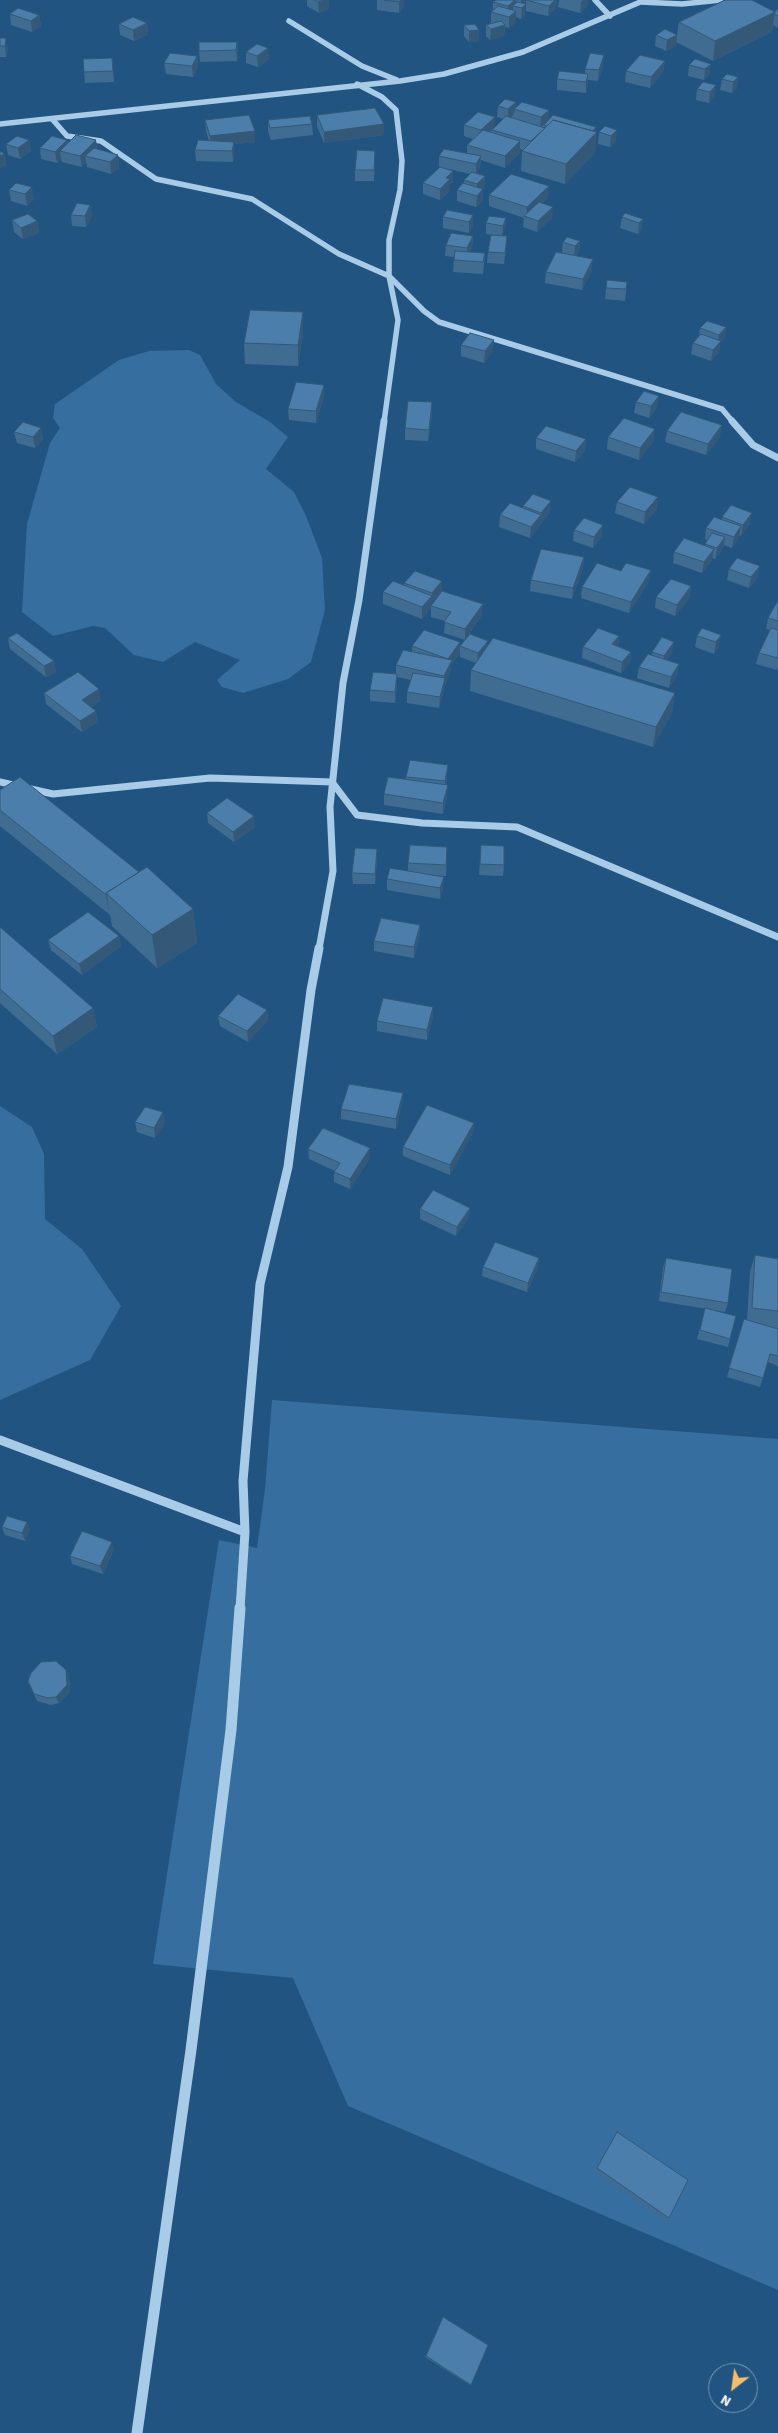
<!DOCTYPE html>
<style>
body{margin:0}
#map{position:relative;width:778px;height:2433px;overflow:hidden;background:#225481;font-family:"Source Sans 3",sans-serif}
canvas{display:block}
.north{position:absolute;left:708px;top:2363px;width:50px;height:50px;box-sizing:border-box;background:#225481;border:1px solid #7a98b3;border-radius:50%;rotate:210deg;font-size:14px;font-weight:700;line-height:20px;text-align:center;color:#fff}
.north::after{content:'';display:block;margin:auto;width:18px;height:22px;background:#f4bf6a;clip-path:polygon(50% 0,100% 100%,50% 72%,0 100%)}
</style>
<div id="map">
<canvas width="778" height="2433"></canvas>
<div class="north">N</div>
</div>
<script>
const ctx = document.querySelector('canvas').getContext('2d');
ctx.lineJoin = 'round';
function fill(path, color) { ctx.fillStyle = color; ctx.fill(path, 'evenodd'); }
const shape = rows => new Path2D(rows.map(r => 'M' + r).join(''));
function strokePath(path, color, width, dash) { ctx.strokeStyle = color; ctx.lineWidth = width; ctx.lineCap = dash ? 'butt' : 'round'; ctx.setLineDash(dash || []); ctx.stroke(path); }
fill(shape([
 [189,350,200,355,216,384,236,402,270,422,288,437,266,469,294,492,306,516,322,558,325,610,311,662,288,679,243,693,222,687,217,680,240,660,195,642,163,662,134,655,105,628,93,626,53,636,22,612,27,524,50,443,60,428,53,418,55,404,119,360,149,351],
 [0,1106,32,1127,44,1154,45,1219,82,1249,121,1306,90,1360,0,1400],
 [272,1400,778,1439,778,2290,348,2106,293,1978,153,1964,219,1540,257,1548,265,1489]
]), '#366e9f');
strokePath(shape([
 [595,0,610,16],
 [641,2,682,4,721,0],
 [289,21,362,66,397,80],
 [357,84,382,97,396,110,402,161,400,190,389,240,389,276,398,320,384,422],
 [53,120,67,136,101,141,156,179,252,199,339,254,389,276,424,311,439,322,722,409,733,422],
 [0,124,400,81,444,74,523,52,645,0]
]), '#a8cbe8', 5.5);
strokePath(shape([
 [732,421,753,445,778,458],
 [0,782,53,794,210,778,332,782,357,815,422,823,517,827,778,937],
 [319,949,333,871,330,807,343,683,359,600,384,421]
]), '#a8cbe8', 7);
strokePath(shape([
 [0,1440,245,1532],
 [240,1609,245,1532,243,1481,260,1284,288,1167,311,990,319,948]
]), '#a8cbe8', 9);
strokePath(shape([
 [137,2433,191,2050,231,1730,240,1608]
]), '#a8cbe8', 11);
fill(shape([
 [307,0,329,0,329,9,319,13,307,6],
 [377,0,404,0,404,5,399,13,377,10],
 [496,0,557,0,556,8,548,16,526,11,526,1,524,4,525,15,521,19,516,17,516,22,509,28,505,27,504,36,490,40,486,36,486,25,491,23,491,12,493,11,493,2],
 [559,0,588,0,588,5,580,13,558,7],
 [778,9,778,28,773,25,772,32,713,61,676,42,679,22,775,11],
 [10,14,39,15,41,26,32,32,11,25],
 [147,23,148,34,134,41,120,35,119,24],
 [464,25,479,41,469,42,464,36],
 [656,35,677,35,676,46,666,51,655,46],
 [0,38,8,49,6,57,0,57],
 [237,42,238,53,237,61,200,62,199,51],
 [246,52,269,59,258,67,246,63],
 [197,56,198,67,193,77,166,74,164,63],
 [112,58,114,82,85,83,84,72],
 [665,61,663,72,650,88,625,82,626,71],
 [711,64,709,75,704,80,688,76,689,65],
 [603,66,598,81,588,80,586,93,557,90,557,79,585,73,585,69],
 [738,77,737,88,732,93,720,90,722,79],
 [703,82,715,96,709,103,696,100,697,89],
 [516,102,515,108,549,110,548,120,596,132,595,153,565,184,521,171,522,151,523,150,520,149,520,153,505,168,481,160,480,167,477,173,485,176,485,187,483,189,483,200,476,207,457,201,457,190,464,183,464,180,470,174,449,169,453,182,450,184,450,190,440,200,423,194,423,183,440,168,439,167,439,156,467,153,467,145,473,139,464,136,464,125,495,127,503,119,497,117,498,106],
 [317,115,384,135,324,143,317,126],
 [205,120,255,142,234,144,234,153,233,162,196,161,195,150,209,141,206,131],
 [268,120,312,124,313,135,271,140,268,131],
 [605,126,616,141,610,147,598,144,599,132],
 [29,140,31,151,20,159,8,155,6,144],
 [67,140,68,143,96,140,97,149,118,155,119,167,111,174,87,167,86,162,82,167,62,162,61,159,57,163,41,159,40,148],
 [375,151,375,162,374,181,355,181,355,170],
 [16,183,34,199,27,206,11,201,9,190],
 [489,195,548,197,542,203,552,218,537,232,523,227,524,218,489,206],
 [90,205,92,216,86,227,72,226,71,215],
 [473,215,473,227,469,233,443,228,443,217],
 [622,217,643,219,641,230,638,234,620,228],
 [506,218,505,229,502,236,506,247,504,264,487,263,488,252,491,235,486,234,486,223],
 [12,220,37,221,39,233,23,239,14,232],
 [473,236,472,247,470,252,485,253,483,274,453,272,454,257,445,256,446,245],
 [580,241,579,252,575,256,592,270,582,290,545,283,546,272,562,253,563,242],
 [607,280,627,282,625,301,605,299],
 [726,327,724,339,720,342,719,352,711,361,691,354,693,343,699,336,700,328],
 [303,333,298,366,245,364,244,343],
 [461,345,493,351,484,363,461,356],
 [324,385,324,396,316,423,289,420,288,409],
 [659,396,657,407,649,418,634,413,636,402],
 [432,402,432,413,428,441,405,440,405,428],
 [41,428,43,439,35,448,17,443,14,432],
 [667,431,720,437,706,455,665,442],
 [608,437,654,440,639,460,607,449],
 [536,438,586,439,585,450,575,462,536,449],
 [617,502,657,509,644,524,615,513],
 [523,506,550,512,530,538,499,527,500,515,523,508],
 [722,517,750,524,741,536,739,535,739,537,732,548,724,545,723,548,715,559,712,558,712,560,702,573,673,563,674,552,704,546,707,540,705,539,706,528,722,520],
 [574,530,602,536,593,548,573,541],
 [584,557,583,568,572,599,530,591,531,580],
 [729,569,758,577,749,588,727,580],
 [649,581,629,613,581,598,582,587],
 [404,583,442,592,482,615,465,640,444,633,445,621,431,617,431,608,422,619,383,604,383,592,404,585],
 [691,586,689,598,675,616,655,608,656,597],
 [778,602,778,668,777,670,756,664,759,653,770,630,766,629,768,618],
 [702,628,719,646,714,654,695,647,697,636],
 [619,636,618,646,631,652,630,663,621,673,582,658,583,647],
 [8,638,54,661,56,672,46,677,10,649],
 [460,642,460,646,487,646,675,693,672,713,653,747,470,691,471,670,476,663,460,657,460,653,451,665,451,671,445,685,444,689,439,708,407,703,407,692,411,680,397,677,397,685,395,703,370,701,370,690,396,674,396,665,412,652,412,646],
 [652,652,672,653,667,660,679,664,677,675,669,688,637,678,639,667,652,655],
 [44,693,101,700,91,707,98,722,82,732,46,704],
 [448,765,447,776,446,785,447,796,443,814,384,805,384,794,406,779,406,777],
 [0,790,139,872,193,909,197,943,157,968,112,926,110,914,110,915,0,826],
 [207,813,255,827,234,842,208,823],
 [481,845,504,865,503,876,479,875],
 [447,847,446,876,429,875,443,888,440,899,387,890,387,879,408,871,408,863],
 [377,849,377,859,375,884,353,884,352,873],
 [0,927,93,1008,97,1027,57,1054,0,1003],
 [420,935,414,958,374,951,374,941],
 [119,936,121,946,82,975,51,950,48,940],
 [267,1010,268,1020,248,1042,220,1026,218,1016],
 [433,1017,427,1040,377,1031,377,1021],
 [403,1093,402,1103,396,1129,341,1119,341,1109],
 [135,1122,165,1122,155,1138,137,1132],
 [474,1123,473,1133,450,1175,403,1156,403,1147],
 [370,1148,370,1158,350,1189,334,1182,334,1172,335,1171,309,1159,308,1149],
 [470,1208,469,1217,456,1236,420,1219,420,1209],
 [755,1255,778,1259,778,1329,773,1328,778,1329,778,1366,768,1362,760,1387,727,1377,744,1319,747,1320,750,1272],
 [539,1258,538,1267,527,1292,482,1276,483,1267],
 [666,1258,728,1303,725,1312,659,1301,663,1268],
 [703,1317,730,1339,728,1347,697,1339],
 [2,1527,30,1529,25,1541,5,1535],
 [114,1549,103,1574,72,1564,70,1556],
 [66,1670,69,1677,70,1692,59,1703,51,1705,37,1701,28,1681],
 [617,2132,669,2218,666,2221,595,2171],
 [443,2317,471,2385,470,2385,425,2357]
]), '#406c92');
fill(shape([
 [324,0,329,0,329,9,319,13,318,2],
 [401,0,404,0,404,5,399,13,399,2],
 [515,0,516,0,516,6,513,6,513,12,507,17,508,6],
 [521,0,526,0,526,1,521,7],
 [555,0,557,0,556,8,548,16,549,6],
 [583,0,588,0,588,5,580,13,581,2],
 [526,4,525,15,521,19,522,8],
 [516,11,516,22,509,28,509,17],
 [775,12,772,32,713,61,715,41],
 [39,15,41,26,32,32,31,21],
 [147,23,148,34,134,41,133,30],
 [505,25,504,36,490,40,491,29],
 [479,30,479,41,469,42,469,31],
 [677,35,676,46,666,51,667,40],
 [6,38,8,49,6,57,5,46],
 [237,42,238,53,237,61,236,50],
 [268,48,269,59,258,67,257,56],
 [604,55,603,66,598,81,599,70],
 [197,56,198,67,193,77,192,66],
 [665,61,663,72,650,88,651,77],
 [711,64,709,75,704,80,705,69],
 [588,74,588,85,586,93,586,82],
 [738,77,737,88,732,93,733,82],
 [716,85,715,96,709,103,710,92],
 [516,102,514,114,508,120,508,109],
 [549,110,548,121,540,128,541,117],
 [495,117,494,128,481,141,481,130],
 [384,124,384,135,324,143,324,132],
 [596,127,596,134,597,132,595,153,565,184,566,164,587,137],
 [617,130,616,141,610,147,611,136],
 [255,131,255,142,234,144,234,153,233,162,232,151,211,147,210,136],
 [29,140,31,151,20,159,18,148],
 [67,140,69,151,60,151,61,159,57,163,55,152],
 [96,140,97,151,85,156,86,162,82,167,80,156],
 [520,141,520,153,505,168,505,156],
 [375,151,375,162,374,181,374,170],
 [5,154,7,165,0,168,0,156],
 [118,155,119,167,111,174,110,162],
 [481,156,480,167,476,175,476,164],
 [453,171,453,182,450,184,450,190,440,200,440,189,446,178],
 [485,176,485,187,477,195,477,184],
 [549,186,548,197,527,217,526,217,527,207],
 [32,187,34,199,27,206,25,194],
 [483,189,483,200,476,207,477,196],
 [90,205,92,216,86,227,85,216],
 [553,207,552,218,537,232,538,221],
 [473,215,473,227,469,233,469,222],
 [506,218,505,229,502,237,503,226],
 [643,219,641,230,638,234,639,223],
 [37,221,39,233,23,239,21,228],
 [473,236,472,247,467,259,467,248],
 [580,241,579,252,574,257,575,246],
 [593,259,592,270,582,290,583,279],
 [303,312,303,333,298,366,298,345],
 [726,327,724,339,720,342,719,352,711,361,713,350,718,344,719,335],
 [494,340,493,351,484,363,485,351],
 [324,385,324,396,316,423,316,411],
 [659,396,657,407,649,418,651,406],
 [432,402,432,413,428,441,429,430],
 [722,425,720,437,706,455,708,444],
 [41,428,43,439,35,448,33,437],
 [655,429,654,440,639,460,640,448],
 [586,439,585,450,575,462,576,451],
 [658,497,657,509,644,524,645,512],
 [551,501,550,512,530,538,531,527],
 [752,513,750,524,741,536,743,525],
 [603,525,602,536,593,548,594,537],
 [741,526,739,537,732,548,734,537],
 [725,537,723,548,715,559,717,548],
 [714,549,712,560,702,573,704,562],
 [584,557,583,568,572,599,573,588],
 [760,566,758,577,749,588,751,577],
 [651,570,649,581,629,613,631,602],
 [442,581,442,592,431,606,431,608,422,619,422,607,432,596,432,593],
 [691,586,689,598,675,616,677,605],
 [483,604,482,615,465,640,465,629],
 [721,635,719,646,714,654,716,642],
 [619,636,618,647,612,644],
 [488,641,487,652,477,664,478,653],
 [460,642,460,653,451,665,451,671,445,685,444,689,439,708,440,697,444,682,444,676,448,668,448,659],
 [674,642,672,653,662,667,664,656],
 [631,652,630,663,621,673,622,662],
 [54,661,56,672,46,677,44,666],
 [679,664,677,675,669,688,671,677],
 [397,674,397,685,395,703,395,692],
 [99,689,101,700,84,711,82,700],
 [675,693,672,713,653,747,656,727],
 [96,711,98,722,82,732,80,721],
 [448,765,447,776,444,792,445,781],
 [448,785,447,796,443,814,443,803],
 [254,816,255,827,234,842,233,832],
 [377,849,377,859,375,884,375,874],
 [444,877,443,888,440,899,440,888],
 [106,895,107,895,110,915],
 [193,909,197,943,157,968,152,935],
 [420,925,420,935,414,958,414,947],
 [119,936,121,946,82,975,79,964],
 [433,1007,433,1017,427,1040,427,1030],
 [93,1008,97,1027,57,1054,53,1036],
 [267,1010,268,1020,248,1042,247,1031],
 [403,1093,402,1103,396,1129,396,1119],
 [163,1112,165,1122,155,1138,154,1128],
 [474,1123,473,1133,450,1175,450,1165],
 [370,1148,370,1158,350,1189,350,1179],
 [470,1208,469,1217,456,1236,457,1227],
 [539,1258,538,1267,527,1292,528,1283],
 [27,1522,30,1529,25,1541,22,1533],
 [112,1542,114,1549,103,1574,100,1566],
 [66,1670,69,1677,70,1692,59,1703,56,1697]
]), '#345877');
const building = shape([
 [314,0,324,0,318,2,314,0],
 [384,0,401,0,399,2,384,0],
 [496,0,515,0,508,6,493,2,496,0],
 [526,0,555,0,549,6,526,0],
 [725,0,752,0,775,12,715,41,679,22,725,0],
 [517,2,526,4,522,8,513,6,517,2],
 [498,6,516,11,509,17,491,12,498,6],
 [18,8,39,15,31,21,10,14,18,8],
 [778,9,778,16,775,15,775,11,778,9],
 [133,17,147,23,133,30,119,24,133,17],
 [501,21,505,25,491,29,486,25,501,21],
 [475,24,479,30,469,31,464,25,475,24],
 [665,29,677,35,667,40,656,35,665,29],
 [0,38,6,38,5,46,0,46,0,38],
 [199,42,237,42,236,50,199,51,199,42],
 [257,44,268,48,257,56,246,52,257,44],
 [170,53,197,56,192,66,164,63,170,53],
 [590,53,604,55,599,70,585,69,590,53],
 [640,55,665,61,651,77,626,71,640,55],
 [112,58,113,71,84,72,83,59,112,58],
 [695,59,711,64,705,69,689,65,695,59],
 [559,71,588,74,586,82,557,79,559,71],
 [727,74,738,77,733,82,722,79,727,74],
 [703,82,716,85,710,92,697,89,703,82],
 [505,99,516,102,508,109,498,106,505,99],
 [522,102,549,110,541,117,514,109,522,102],
 [375,108,384,124,324,132,317,115,375,108],
 [478,112,495,117,481,130,464,125,478,112],
 [249,115,255,131,210,136,205,120,249,115],
 [553,115,596,127,593,131,553,120,547,126,544,125,553,115],
 [310,116,312,124,270,128,268,120,310,116],
 [506,116,545,128,531,141,492,130,506,116],
 [553,120,597,132,566,164,522,151,553,120],
 [605,126,617,130,611,136,599,132,605,126],
 [483,130,520,141,505,156,467,145,483,130],
 [76,135,96,140,80,156,60,151,76,135],
 [17,136,29,140,18,148,6,144,17,136],
 [52,136,67,140,55,152,40,148,52,136],
 [198,140,234,142,232,151,195,150,198,140],
 [94,148,118,155,110,162,85,156,94,148],
 [444,149,481,156,476,164,439,156,444,149],
 [357,150,375,151,374,170,355,170,357,150],
 [0,151,5,154,0,156,0,151],
 [440,167,453,171,446,178,450,179,440,189,423,183,440,167],
 [472,172,485,176,477,184,464,180,472,172],
 [511,174,549,186,527,207,489,195,511,174],
 [16,183,32,187,25,194,9,190,16,183],
 [463,183,483,189,477,196,457,190,463,183],
 [539,202,553,207,538,221,524,216,539,202],
 [77,203,90,205,85,216,71,215,77,203],
 [447,210,473,215,469,222,443,217,447,210],
 [625,213,643,219,639,223,622,217,625,213],
 [28,214,37,221,21,228,12,220,28,214],
 [489,216,506,218,503,226,486,223,489,216],
 [451,233,473,236,467,248,446,245,451,233],
 [491,235,507,236,505,253,488,252,491,235],
 [567,237,580,241,575,246,563,242,567,237],
 [455,251,485,253,483,262,454,260,455,251],
 [556,252,593,259,583,279,546,272,556,252],
 [607,280,627,282,626,289,606,288,607,280],
 [250,310,303,312,298,345,244,343,250,310],
 [707,321,726,327,719,335,700,328,707,321],
 [470,333,494,340,485,351,461,345,470,333],
 [701,334,721,341,713,350,693,343,701,334],
 [296,382,324,385,316,411,288,409,296,382],
 [644,391,659,396,651,406,636,402,644,391],
 [408,401,432,402,429,430,405,428,408,401],
 [681,412,722,425,708,444,667,431,681,412],
 [624,418,655,429,640,448,608,437,624,418],
 [23,422,41,428,33,437,14,432,23,422],
 [546,426,586,439,576,451,536,438,546,426],
 [630,487,658,497,645,512,617,502,630,487],
 [533,494,551,501,541,513,523,506,533,494],
 [510,503,541,515,531,527,500,515,510,503],
 [731,505,752,513,743,525,722,517,731,505],
 [714,517,741,526,734,537,706,528,714,517],
 [584,518,603,525,594,537,574,530,584,518],
 [712,533,725,537,717,548,705,544,712,533],
 [684,538,714,549,704,562,674,552,684,538],
 [541,549,584,557,573,588,531,580,541,549],
 [737,558,760,566,751,577,729,569,737,558],
 [597,563,621,571,626,563,651,570,631,602,582,587,597,563],
 [415,571,442,581,432,593,404,583,415,571],
 [671,579,691,586,677,605,656,597,671,579],
 [393,581,432,596,422,607,383,592,393,581],
 [442,591,483,604,465,629,444,622,451,612,431,606,442,591],
 [777,602,778,602,778,621,768,618,777,602],
 [598,628,619,636,612,644,631,652,622,662,583,647,598,628],
 [702,628,721,635,716,642,697,636,702,628],
 [771,628,778,630,778,658,759,653,771,628],
 [424,630,460,642,448,659,412,646,424,630],
 [17,633,54,661,44,666,8,638,17,633],
 [470,634,488,641,478,653,460,646,470,634],
 [662,637,674,642,664,656,652,652,662,637],
 [493,638,675,693,656,727,471,670,493,638],
 [403,650,452,660,444,676,396,665,403,650],
 [648,654,679,664,671,677,639,667,648,654],
 [78,672,99,689,82,700,96,711,80,721,44,693,78,672],
 [373,672,397,674,395,692,370,690,373,672],
 [413,673,445,678,440,697,407,692,413,673],
 [410,760,448,765,445,781,406,777,410,760],
 [20,777,139,872,106,893,106,895,0,810,0,790,20,777],
 [388,777,448,785,443,803,384,794,388,777],
 [227,798,254,816,233,832,207,813,227,798],
 [410,845,447,847,446,865,408,863,410,845],
 [481,845,504,846,504,865,480,864,481,845],
 [355,848,377,849,375,874,352,873,355,848],
 [147,867,193,909,152,935,106,893,147,867],
 [390,868,444,877,440,888,387,879,390,868],
 [88,912,119,936,79,964,48,940,88,912],
 [381,918,420,925,414,947,374,941,381,918],
 [0,927,93,1008,53,1036,0,989,0,927],
 [238,994,267,1010,247,1031,218,1016,238,994],
 [383,998,433,1007,427,1030,377,1021,383,998],
 [349,1084,403,1093,396,1119,341,1109,349,1084],
 [427,1105,474,1123,450,1165,403,1147,427,1105],
 [145,1107,163,1112,154,1128,135,1122,145,1107],
 [323,1128,370,1148,350,1179,334,1172,340,1163,308,1149,323,1128],
 [433,1190,470,1208,457,1227,420,1209,433,1190],
 [495,1242,539,1258,528,1283,483,1267,495,1242],
 [755,1255,778,1259,778,1311,752,1308,755,1255],
 [666,1258,732,1269,728,1303,661,1292,666,1258],
 [705,1308,736,1316,730,1339,700,1330,705,1308],
 [744,1319,778,1329,778,1356,770,1354,763,1378,729,1368,744,1319],
 [7,1516,27,1522,22,1533,2,1527,7,1516],
 [82,1531,112,1542,100,1566,70,1556,82,1531],
 [56,1661,66,1670,67,1685,56,1697,48,1698,34,1694,28,1681,31,1673,41,1662,56,1661],
 [617,2132,688,2180,669,2218,597,2168,617,2132],
 [443,2317,488,2345,471,2385,426,2356,443,2317]
]);
fill(building, '#4b7eaa');
strokePath(building, '#345877', 1);
</script>
